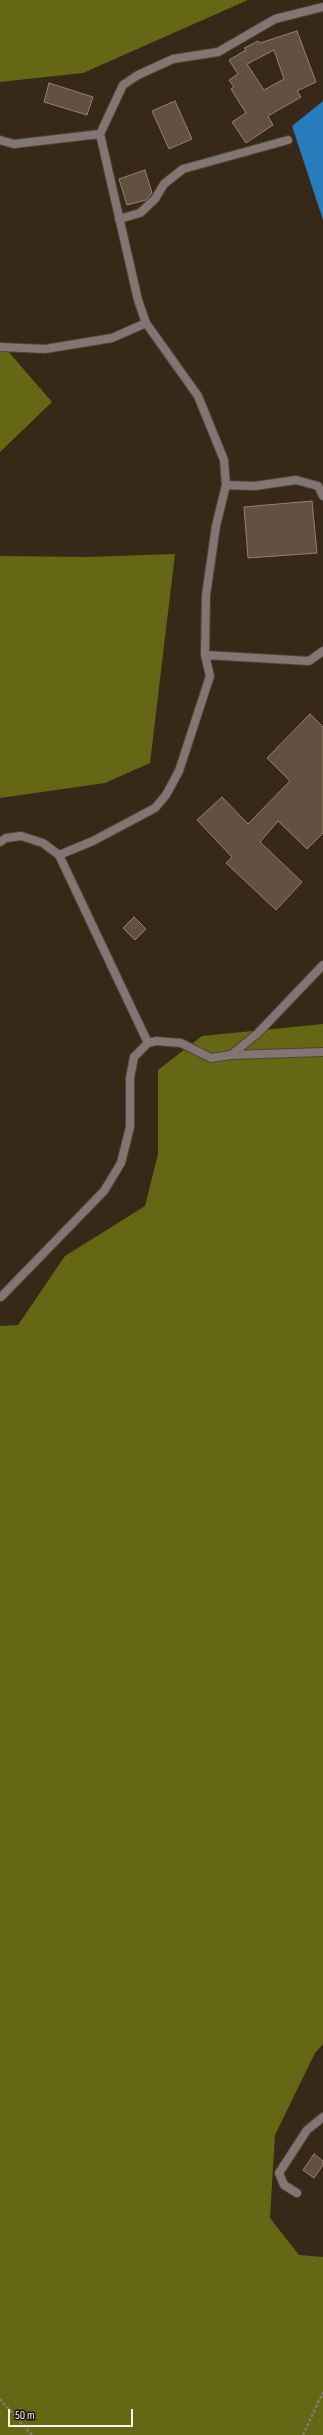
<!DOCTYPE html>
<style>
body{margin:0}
#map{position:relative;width:323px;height:2435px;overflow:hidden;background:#372818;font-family:"Sofia Sans Condensed",sans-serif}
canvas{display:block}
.scale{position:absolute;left:8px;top:2409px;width:125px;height:18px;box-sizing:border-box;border:2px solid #fcf1e7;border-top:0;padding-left:5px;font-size:12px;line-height:14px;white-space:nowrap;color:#fcf1e7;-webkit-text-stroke:3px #19120b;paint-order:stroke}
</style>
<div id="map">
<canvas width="323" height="2435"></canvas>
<div class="scale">50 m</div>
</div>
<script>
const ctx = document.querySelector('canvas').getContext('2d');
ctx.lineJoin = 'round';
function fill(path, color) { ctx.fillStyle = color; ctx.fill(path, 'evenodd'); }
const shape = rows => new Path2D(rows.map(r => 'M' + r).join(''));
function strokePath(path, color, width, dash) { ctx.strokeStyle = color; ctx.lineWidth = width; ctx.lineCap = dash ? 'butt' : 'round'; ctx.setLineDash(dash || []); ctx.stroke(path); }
fill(shape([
 [0,0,248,0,83,73,0,82],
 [0,342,52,402,0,452],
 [175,554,150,763,105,783,0,798,0,556,89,557],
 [323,1024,323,2044,315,2053,275,2135,270,2218,299,2255,323,2257,323,2435,0,2435,0,1326,18,1325,65,1256,145,1206,158,1154,158,1070,202,1036]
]), '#656715');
fill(shape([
 [323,101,323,220,292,126]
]), '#277cbb');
const building = shape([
 [297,31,316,82,297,91,301,97,268,116,273,125,246,143,232,122,246,113,231,89,234,87,229,80,238,74,229,60,246,50,244,48,258,41,260,43,297,31],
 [274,50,284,79,264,90,247,64,274,50],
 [49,83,93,97,87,115,44,102,49,83],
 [175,101,192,139,169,149,152,111,175,101],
 [145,170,152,193,146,200,127,205,119,179,145,170],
 [312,501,317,553,248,558,244,507,312,501],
 [310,714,323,727,323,833,307,849,278,821,260,842,302,882,276,910,226,863,232,857,197,820,222,797,248,824,290,781,267,758,310,714],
 [134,917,146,929,135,940,123,928,134,917],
 [314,2154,323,2161,323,2165,314,2178,303,2170,314,2154]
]);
fill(building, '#625140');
strokePath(building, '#94826f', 1);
const street = shape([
 [0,140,14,144,100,134],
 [119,219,140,213,155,199,164,184,183,169,288,140],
 [0,347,45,349,112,338,146,323],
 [226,485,255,486,296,480,318,486,323,496],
 [205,655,309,661,323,651],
 [0,842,6,838,21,836,43,843,59,855,148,1043],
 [59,855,93,841,155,808,166,795,179,771,210,676,205,655,206,595,216,526,226,485,224,460,198,396,146,323,138,300,100,134,123,85,138,75,173,59,218,52,275,19,323,7],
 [231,1055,258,1033,323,965],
 [1,1297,104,1191,121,1163,130,1127,130,1078,134,1057,148,1043,156,1041,181,1043,211,1058,231,1055,323,1052],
 [297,2193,284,2185,279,2173,307,2130,323,2117]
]);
strokePath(street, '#534435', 10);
strokePath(shape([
 [0,2399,32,2435],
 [303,2435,323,2392]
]), '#86796b', 2.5, [3, 2]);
strokePath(street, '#827573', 8);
</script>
